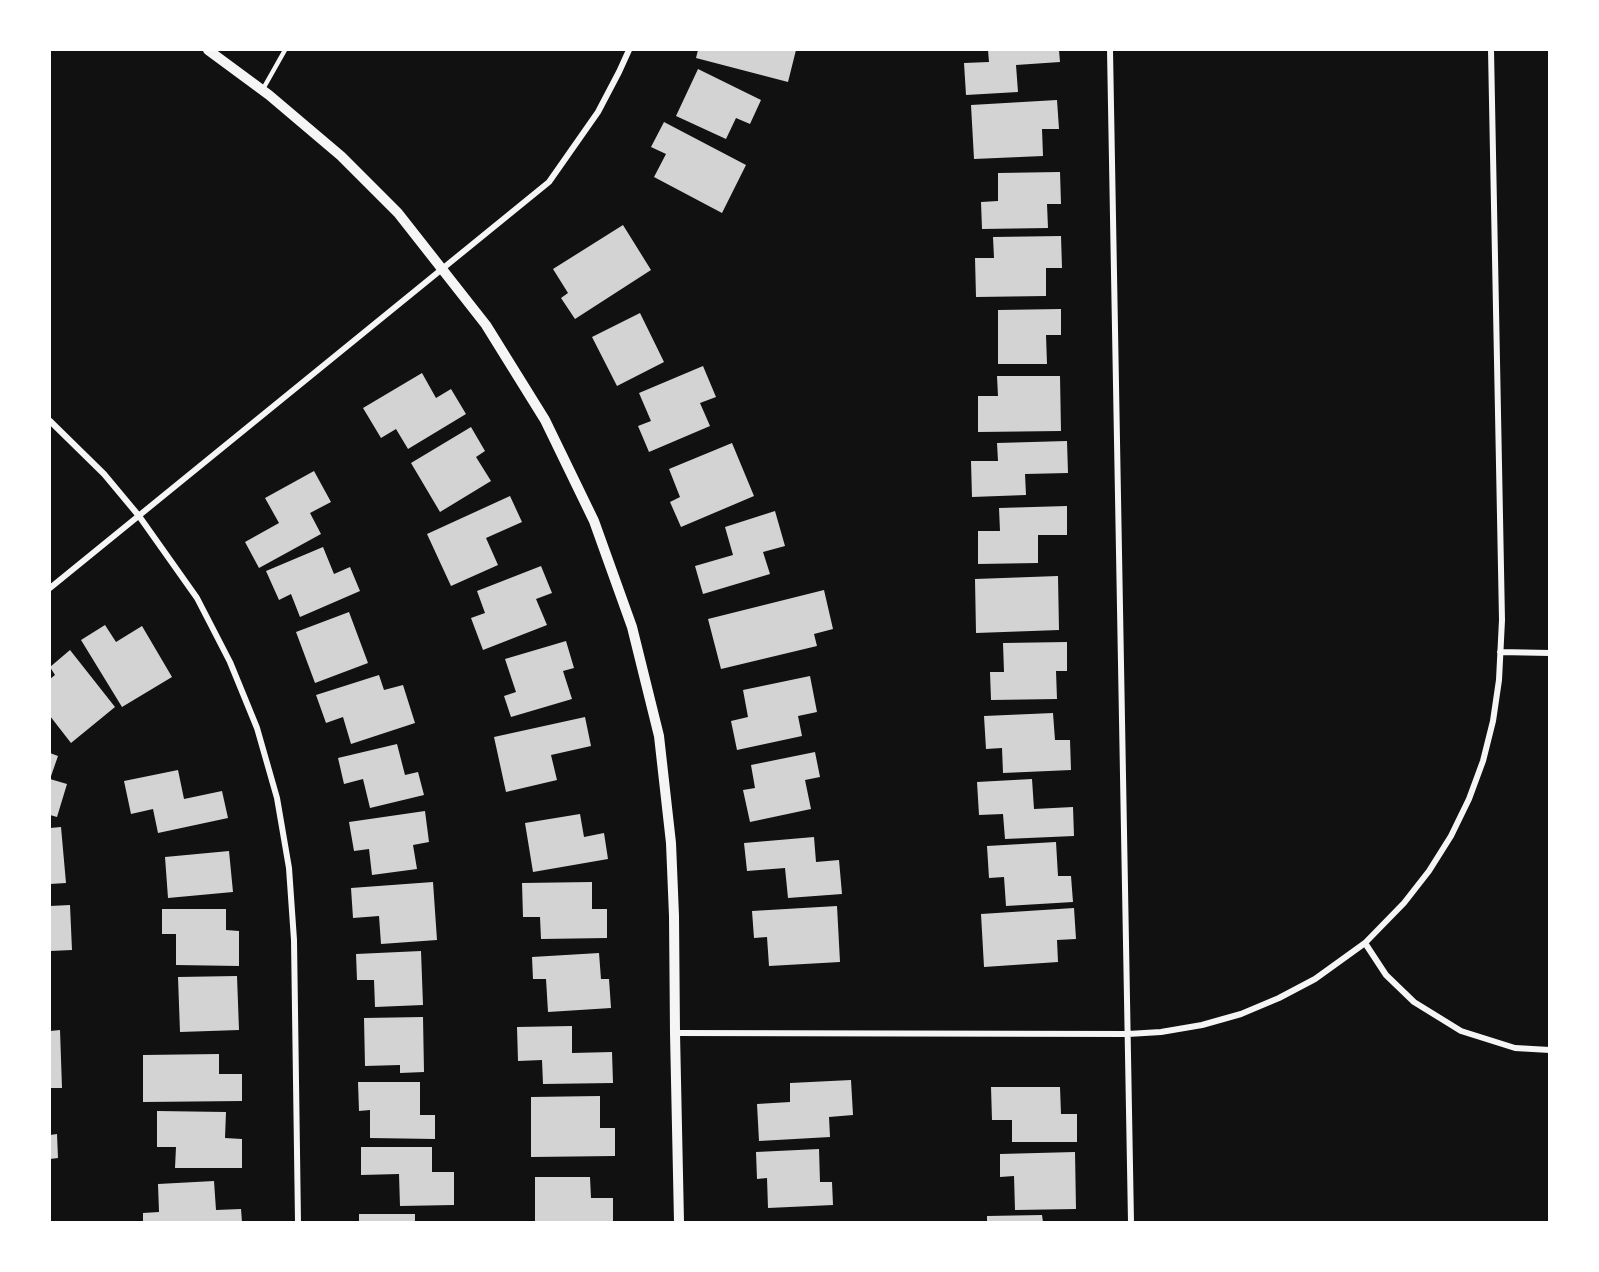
<!DOCTYPE html>
<style>
body{margin:0}
#map{position:relative;width:1599px;height:1272px;overflow:hidden;background:#111;font-family:Inter,sans-serif}
canvas{display:block}
.frame{position:absolute;inset:0;border:51px solid #fff;pointer-events:none}
</style>
<div id="map">
<canvas width="1599" height="1272"></canvas>
<div class="frame"></div>
</div>
<script>
const ctx = document.querySelector('canvas').getContext('2d');
ctx.lineJoin = 'round';
function fill(path, color) { ctx.fillStyle = color; ctx.fill(path, 'evenodd'); }
const shape = rows => new Path2D(rows.map(r => 'M' + r).join(''));
function strokePath(path, color, width, dash) { ctx.strokeStyle = color; ctx.lineWidth = width; ctx.lineCap = dash ? 'butt' : 'round'; ctx.setLineDash(dash || []); ctx.stroke(path); }
fill(shape([
 [698,50,796,50,788,82,696,58],
 [988,50,1059,50,1060,62,1016,65,1018,92,966,95,964,63,989,62],
 [698,69,761,100,750,124,736,118,726,139,676,116],
 [1057,100,1059,129,1042,129,1043,156,974,159,971,105],
 [664,122,746,165,722,213,654,177,666,154,651,147],
 [1060,172,1061,204,1047,204,1048,228,982,229,981,202,998,201,998,173],
 [623,225,651,270,575,319,561,298,568,293,553,269],
 [1061,236,1062,268,1046,268,1046,296,976,297,975,258,994,258,993,237],
 [1061,309,1061,335,1046,335,1047,364,998,364,998,310],
 [640,313,664,362,617,386,592,337],
 [703,366,716,397,700,403,710,426,649,452,638,426,651,421,639,393],
 [422,373,436,398,451,389,466,414,408,449,396,429,381,438,363,408],
 [997,376,1060,376,1061,431,978,432,978,396,998,396],
 [471,427,485,451,476,457,491,481,440,512,411,463],
 [1067,441,1068,473,1025,474,1026,495,972,497,971,461,998,461,997,443],
 [732,443,754,496,681,527,670,502,680,497,669,469],
 [314,471,331,502,310,513,321,534,259,568,245,542,279,523,265,498],
 [510,496,522,522,486,538,498,565,451,586,427,534],
 [1067,506,1067,535,1038,535,1038,563,978,564,978,531,1000,531,999,508],
 [775,511,785,546,763,552,770,574,703,594,695,566,733,555,725,527],
 [323,547,334,574,350,567,360,591,300,617,291,594,279,600,266,571],
 [541,566,552,593,536,599,547,625,483,650,471,618,485,613,477,591],
 [1058,576,1059,630,976,633,975,579],
 [824,590,833,629,814,634,817,646,721,669,708,619],
 [349,612,368,663,315,683,296,632],
 [105,625,116,642,142,626,172,677,122,707,81,640],
 [566,641,574,668,563,671,572,699,511,717,504,696,516,692,505,659],
 [1067,642,1067,671,1056,671,1057,699,991,700,990,672,1004,672,1003,643],
 [70,650,115,707,71,743,50,716,50,679,55,675,50,667],
 [379,675,384,690,403,685,415,723,351,744,343,717,326,723,316,695],
 [810,676,817,712,798,716,802,736,737,750,731,721,748,717,743,690],
 [1053,713,1055,740,1070,740,1071,770,1003,773,1002,748,986,749,984,716],
 [585,717,591,746,551,755,557,780,506,792,494,737],
 [397,744,405,775,418,772,424,795,370,808,363,779,344,784,338,758],
 [815,752,820,777,805,780,811,809,750,822,743,790,755,788,751,765],
 [50,753,58,756,50,779,67,784,57,817,50,815],
 [178,770,184,799,222,791,228,818,158,833,153,809,131,814,124,781],
 [1032,779,1034,809,1073,807,1074,836,1005,839,1003,814,979,815,977,782],
 [425,811,429,842,413,845,417,869,372,875,369,849,354,851,349,822],
 [580,814,584,837,604,833,608,859,533,872,525,823],
 [61,827,66,883,50,884,50,828],
 [814,837,816,862,839,860,842,894,788,898,785,868,747,871,744,843],
 [1056,842,1058,876,1071,876,1073,902,1006,906,1004,877,989,878,987,846],
 [229,851,233,892,168,898,165,857],
 [433,882,437,940,381,944,379,916,353,918,351,888],
 [592,882,592,909,607,909,607,938,541,939,540,917,523,917,522,883],
 [70,905,72,950,50,951,50,906],
 [837,906,840,962,769,966,767,937,754,938,752,911],
 [1074,908,1076,939,1057,940,1058,962,984,967,981,914],
 [162,909,226,909,226,930,239,931,239,966,176,965,176,934,162,934],
 [421,951,423,1005,375,1007,374,980,357,980,356,954],
 [599,953,601,979,609,979,611,1008,548,1012,546,979,533,979,532,957],
 [237,976,239,1030,180,1032,178,977],
 [423,1017,424,1072,400,1073,400,1065,365,1066,364,1018],
 [572,1026,572,1053,612,1052,613,1083,543,1084,542,1060,518,1061,517,1027],
 [60,1030,62,1088,50,1088,50,1031],
 [219,1054,219,1074,242,1074,242,1101,143,1102,143,1055],
 [851,1080,853,1115,829,1117,830,1137,759,1141,757,1104,790,1102,790,1083],
 [358,1082,420,1082,420,1115,435,1115,435,1139,370,1138,370,1110,359,1111],
 [991,1087,1060,1087,1061,1114,1077,1114,1077,1142,1012,1142,1012,1120,992,1120],
 [600,1096,600,1128,615,1128,615,1156,531,1157,531,1097],
 [157,1111,226,1112,225,1138,242,1139,242,1168,175,1168,176,1147,157,1147],
 [57,1134,58,1158,50,1159,50,1135],
 [361,1147,432,1147,432,1172,454,1172,454,1205,400,1206,399,1174,361,1175],
 [819,1149,820,1182,832,1182,833,1205,768,1208,767,1178,757,1179,756,1152],
 [1075,1152,1076,1209,1015,1210,1014,1176,1000,1177,1000,1154],
 [535,1177,590,1177,591,1198,613,1198,613,1222,535,1222],
 [214,1181,216,1210,241,1209,242,1222,143,1222,143,1213,159,1212,158,1184],
 [359,1214,415,1214,415,1222,359,1222],
 [1042,1215,1043,1222,987,1222,987,1216]
]), '#d3d3d3');
strokePath(shape([
 [263,89,285,50]
]), '#f5f5f5', 4.5);
strokePath(shape([
 [1110,50,1131,1222],
 [50,421,104,474,139,516,197,598,230,662,257,728,277,798,289,868,294,940,298,1222],
 [50,588,549,182,598,112,619,72,629,50],
 [1500,652,1550,653],
 [1365,943,1386,975,1414,1002,1461,1031,1515,1048,1550,1050],
 [675,1033,1128,1034,1161,1032,1202,1025,1241,1014,1279,998,1315,979,1365,943,1404,903,1429,871,1451,836,1469,799,1483,761,1493,721,1499,680,1502,620,1491,50]
]), '#f5f5f5', 6);
strokePath(shape([
 [208,50,269,95,341,156,398,213,486,325,545,420,594,521,632,627,659,736,671,843,674,916,675,1033,679,1222]
]), '#f5f5f5', 10);
</script>
